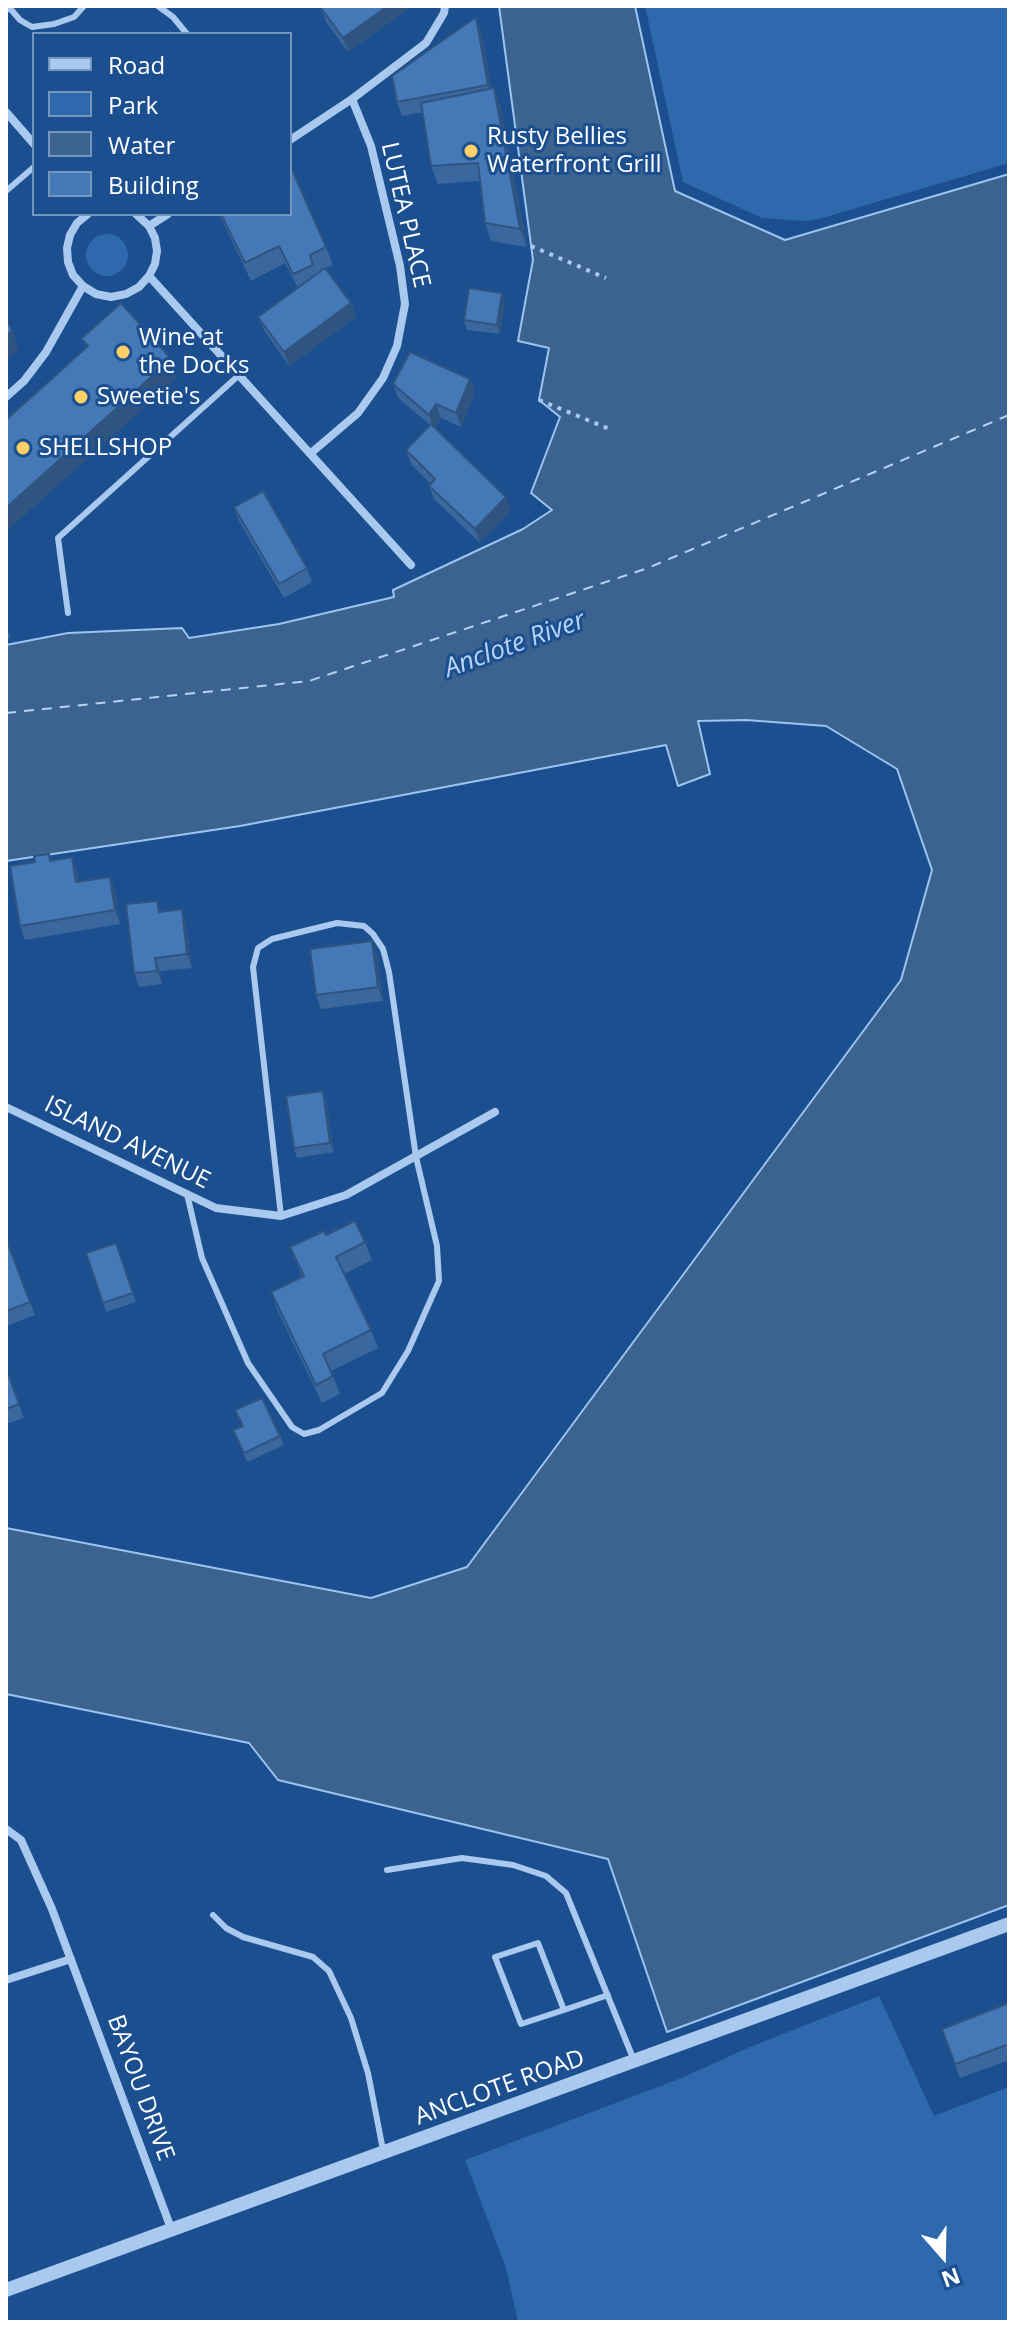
<!DOCTYPE html>
<style>
body{margin:0}
#map{position:relative;width:1015px;height:2328px;overflow:hidden;background:#1b4f8f;font-family:"Open Sans",sans-serif}
canvas{display:block}
.frame{position:absolute;inset:0;border:8px solid #fff;pointer-events:none}
.legend{position:absolute;left:32px;top:32px;width:260px;height:184px;box-sizing:border-box;background:#1b4f8f;border:2px solid #7695bc;margin:0;padding:10px 14px;list-style:none;font-size:24px;color:#fff}
.legend li{display:flex;align-items:center;gap:16px;height:40px}
.legend b{width:40px;border:2px solid #7695bc}
.north{position:absolute;left:903px;top:2216px;width:80px;height:80px;-webkit-text-stroke:6px #1b4f8f;paint-order:stroke;rotate:160deg;font-size:22px;font-weight:700;line-height:32px;text-align:center;color:#fff}
.north::after{content:'';display:block;margin:auto;width:28px;height:36px;background:#fff;clip-path:polygon(50% 0,100% 100%,50% 72%,0 100%)}
</style>
<div id="map">
<canvas width="1015" height="2328"></canvas>
<div class="frame"></div>
<ul class="legend">
<li><b style="height:10px;background:#a9c9ee"></b>Road</li>
<li><b style="height:22px;background:#2e69ad"></b>Park</li>
<li><b style="height:22px;background:#3c6290"></b>Water</li>
<li><b style="height:22px;background:#4478b7"></b>Building</li>
</ul>
<div class="north">N</div>
</div>
<script>
const ctx = document.querySelector('canvas').getContext('2d');
ctx.lineJoin = 'round';
function fill(path, color) { ctx.fillStyle = color; ctx.fill(path, 'evenodd'); }
const shape = rows => new Path2D(rows.map(r => 'M' + r).join(''));
function strokePath(path, color, width, dash) { ctx.strokeStyle = color; ctx.lineWidth = width; ctx.lineCap = dash ? 'butt' : 'round'; ctx.setLineDash(dash || []); ctx.stroke(path); }
function label(font, color, halo, rows, align = 'center') {
  ctx.font = font + ' "Open Sans",sans-serif'; ctx.lineWidth = 6; ctx.setLineDash([]); ctx.textBaseline = 'middle'; ctx.strokeStyle = halo; ctx.fillStyle = color; for (const [text, x, y, turn = 0] of rows) {
    ctx.save(); ctx.translate(x, y); ctx.rotate((+turn || 0) * Math.PI / 180); ctx.textAlign = isNaN(turn) ? turn : align; if (halo) ctx.strokeText(text, 0, 0); ctx.fillText(text, 0, 0); ctx.restore();
  }
}
fill(shape([
 [645,6,1009,6,1009,163,819,219,806,221,762,218,683,182],
 '86 255a21 21 0 1 1 42 0a21 21 0 1 1-42 0Z',
 [879,1996,934,2116,1009,2087,1009,2322,518,2322,506,2268,465,2160,679,2079,750,2047]
]), '#2e69ad');
const water = shape([
 [499,6,635,6,675,191,785,240,1009,174,1009,1905,667,2032,608,1859,278,1780,249,1743,6,1694,6,1528,371,1598,467,1567,901,980,932,870,897,769,826,726,746,720,698,721,710,774,678,786,666,745,240,826,6,861,6,645,68,633,182,628,189,638,279,624,394,597,393,590,523,529,552,510,531,493,560,417,539,400,549,348,518,341,533,260,499,6]
]);
fill(water, '#3c6290');
strokePath(water, '#9cc4f0', 2);
strokePath(shape([
 [6,713,309,681,648,568,1009,415]
]), '#b5d3f5', 2, [10, 8]);
strokePath(shape([
 [531,246,606,278],
 [539,400,612,430]
]), '#a9c9ee', 4, [4, 6]);
strokePath(shape([
 [8,6,20,20,32,27,54,24,74,17,84,6],
 [158,6,173,17,187,34],
 [6,191,34,167],
 [68,613,58,538,238,376],
 [187,1194,202,1258,248,1363,292,1427,304,1434,319,1430,382,1393,408,1351,439,1281,437,1246,416,1157,389,972,383,949,373,934,364,926,337,923,272,939,258,948,253,967,281,1216],
 [387,1870,462,1858,513,1865,546,1876,566,1893,633,2058],
 [213,1915,226,1928,243,1937,313,1957,329,1971,351,2018,368,2073,383,2150],
 [564,2010,538,1943,495,1957,521,2024,564,2010,608,1995]
]), '#a9c9ee', 6);
strokePath(shape([
 [6,9,10,6],
 [6,112,34,144],
 [290,140,352,99,426,43,444,13,445,6],
 [88,214,77,223,70,235,67,248,68,262,73,275,83,286,96,294,111,297,126,294,139,287,149,276,155,264,157,251,155,238,149,226,136,214],
 [149,226,168,214],
 [149,276,411,565],
 [6,397,24,381,46,352,83,286],
 [311,453,358,413,383,378,397,346,405,304,400,266,371,146,352,99],
 [6,1107,216,1208,281,1216,346,1195,495,1112],
 [6,1829,21,1840,52,1909,172,2231],
 [6,1980,71,1959]
]), '#a9c9ee', 8);
strokePath(shape([
 [6,2290,1009,1924]
]), '#a9c9ee', 14);
fill(shape([
 [323,6,410,6,411,7,348,52,326,22,321,8],
 [481,31,491,88,501,106,527,247,491,241,485,223,480,181,438,184,431,166,423,112,402,116,397,102],
 [219,214,290,214,326,247,333,265,326,268,351,303,356,317,289,366,264,330,258,317,298,288,285,263,251,281],
 [505,302,500,334,467,330,464,320],
 [470,379,475,393,461,427,441,418,435,427,511,511,480,543,434,499,429,486,431,484,411,464,406,450,430,425,398,398,393,384],
 [234,507,307,568,312,582,284,598,239,521],
 [6,627,11,638,6,639],
 [51,860,77,871,79,882,110,877,115,891,120,924,25,940,20,926],
 [182,909,186,923,192,968,160,971,162,984,139,987,134,973,161,912],
 [377,955,383,1001,321,1009,316,995],
 [326,1100,334,1152,297,1158,294,1148],
 [326,1235,365,1242,372,1260,344,1274,371,1330,378,1348,331,1371,340,1394,322,1403,277,1310,271,1292,302,1277,290,1247],
 [6,1239,35,1315,6,1326],
 [116,1243,136,1302,106,1312,86,1253],
 [6,1367,24,1418,6,1424],
 [235,1410,280,1436,284,1445,247,1462,233,1430,242,1426],
 [1009,2003,1009,2060,960,2078,942,2029]
]), '#3a679d');
fill(shape([
 [388,6,410,6,411,7,348,52,343,38],
 [476,17,481,31,493,98,488,85],
 [494,88,501,106,527,247,520,229],
 [502,293,505,302,500,334,497,325],
 [351,303,356,317,289,366,284,352],
 [12,330,18,348,6,362,6,337],
 [171,359,178,377,6,532,6,508],
 [470,379,475,393,461,427,456,413],
 [436,404,441,418,434,429,429,415],
 [506,497,511,511,480,543,475,529],
 [72,857,77,871,81,896,76,882],
 [110,877,115,891,120,924,115,910],
 [182,909,186,923,192,968,187,954],
 [372,941,377,955,383,1001,378,987],
 [155,958,160,971,162,984,157,971],
 [323,1091,326,1100,334,1152,330,1143]
]), '#305480');
const building = shape([
 [323,6,388,6,343,38,321,8,323,6],
 [476,17,488,85,397,102,392,76,476,17],
 [494,88,520,229,485,223,478,163,431,166,421,103,494,88],
 [290,165,326,247,310,255,313,265,293,274,279,246,245,263,221,214,290,214,290,165],
 [325,268,351,303,284,352,258,317,325,268],
 [469,288,502,293,497,325,464,320,469,288],
 [121,303,171,359,6,508,6,420,88,346,81,339,121,303],
 [6,319,12,330,6,337,6,319],
 [410,352,470,379,456,413,436,404,429,415,393,384,410,352],
 [431,424,506,497,475,529,429,486,435,479,406,450,431,424],
 [263,491,307,568,279,584,234,507,263,491],
 [49,854,50,861,72,857,76,882,110,877,115,910,20,926,10,866,35,862,34,856,49,854],
 [157,901,159,912,182,909,187,954,155,958,157,971,134,973,126,904,157,901],
 [372,941,378,987,316,995,310,949,372,941],
 [323,1091,330,1143,294,1148,286,1096,323,1091],
 [355,1221,365,1242,336,1257,371,1330,323,1354,333,1376,316,1385,271,1292,304,1276,290,1247,324,1231,326,1235,355,1221],
 [6,1239,30,1302,6,1311,6,1239],
 [116,1243,133,1293,103,1303,86,1253,116,1243],
 [6,1368,19,1404,6,1409,6,1368],
 [262,1398,280,1436,244,1453,233,1430,243,1426,235,1410,262,1398],
 [1009,2003,1009,2044,955,2064,942,2029,1009,2003]
]);
fill(building, '#4478b7');
strokePath(building, '#305480', 2);
for (const [x, y, r, color] of [
 [471,151,8,"#ffd166"],
 [123,352,8,"#ffd166"],
 [81,397,8,"#ffd166"],
 [23,448,8,"#ffd166"]
]) { const dot = new Path2D(); dot.arc(x, y, r, 0, 2 * Math.PI); ctx.fillStyle = color; ctx.fill(dot); strokePath(dot, '#1b4f8f', 3); }
label('24px', '#fff', '#1b4f8f', [
 ["Rusty Bellies",487,137],
 ["Waterfront Grill",487,165],
 ["Wine at",139,338],
 ["the Docks",139,366],
 ["Sweetie's",97,397],
 ["SHELLSHOP",39,448]
], 'left');
label('24px', '#fff', '#1b4f8f', [
 ["LUTEA PLACE",405,215,77],
 ["ISLAND AVENUE",127,1143,26],
 ["BAYOU DRIVE",140,2088,70],
 ["ANCLOTE ROAD",500,2088,-20]
]);
label('italic 26px', '#b5d3f5', '#1b4f8f', [
 ["Anclote River",515,645,-20]
]);
</script>
